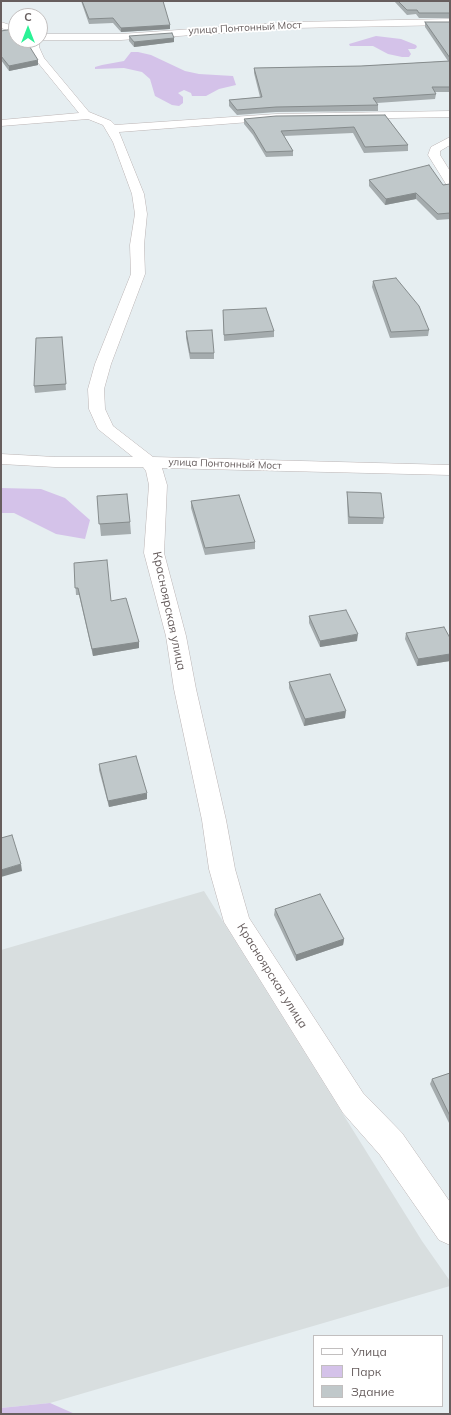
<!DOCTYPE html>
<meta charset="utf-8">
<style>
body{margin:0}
#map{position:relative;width:451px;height:1415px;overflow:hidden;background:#e6eef1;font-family:Mulish,sans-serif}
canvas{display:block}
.frame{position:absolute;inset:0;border:2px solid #675e5e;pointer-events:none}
.legend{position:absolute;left:313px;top:1335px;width:130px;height:72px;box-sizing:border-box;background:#fff;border:1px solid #c2bfbf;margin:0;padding:5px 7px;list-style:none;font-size:12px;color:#675e5e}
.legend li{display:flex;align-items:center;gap:8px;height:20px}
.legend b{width:20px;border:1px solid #c2bfbf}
.north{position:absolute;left:8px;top:8px;width:40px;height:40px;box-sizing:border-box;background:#fff;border:1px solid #c2bfbf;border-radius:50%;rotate:0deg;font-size:11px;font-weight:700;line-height:16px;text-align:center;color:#675e5e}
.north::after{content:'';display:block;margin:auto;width:14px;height:18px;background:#2bf296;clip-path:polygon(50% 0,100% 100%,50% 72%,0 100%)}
</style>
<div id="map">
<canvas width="451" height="1415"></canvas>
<div class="frame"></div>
<ul class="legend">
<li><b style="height:5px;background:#fff"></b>Улица</li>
<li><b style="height:11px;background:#d4c2e9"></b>Парк</li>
<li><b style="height:11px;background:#c0c8ca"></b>Здание</li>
</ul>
<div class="north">С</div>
</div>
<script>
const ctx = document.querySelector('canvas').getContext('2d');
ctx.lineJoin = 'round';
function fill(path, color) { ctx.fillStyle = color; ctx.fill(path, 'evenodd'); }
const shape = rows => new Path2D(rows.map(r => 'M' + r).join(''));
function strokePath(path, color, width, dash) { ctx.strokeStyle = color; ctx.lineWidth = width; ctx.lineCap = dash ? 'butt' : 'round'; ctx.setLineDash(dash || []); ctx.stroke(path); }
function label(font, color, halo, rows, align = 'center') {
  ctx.font = font + ' Mulish,sans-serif'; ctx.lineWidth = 3.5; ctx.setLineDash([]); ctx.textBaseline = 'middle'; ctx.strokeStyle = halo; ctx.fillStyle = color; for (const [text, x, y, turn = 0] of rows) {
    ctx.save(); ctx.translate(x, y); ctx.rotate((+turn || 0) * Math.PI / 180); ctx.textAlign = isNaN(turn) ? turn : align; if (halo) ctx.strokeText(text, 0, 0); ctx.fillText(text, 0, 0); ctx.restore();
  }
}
fill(shape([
 [204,891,422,1241,450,1281,450,1286,50,1403,1,1408,1,950]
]), '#d8dedf');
fill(shape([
 [376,36,401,39,416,45,417,47,415,49,408,49,411,54,409,57,402,57,388,54,373,46,350,46,349,44],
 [131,52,138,52,151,55,185,71,199,74,233,76,236,85,219,89,206,96,192,96,191,93,184,90,178,93,183,97,183,103,179,106,172,105,155,96,150,79,142,72,124,68,95,69,95,67,102,65,124,61],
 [1,488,41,489,65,498,90,520,85,539,56,534,14,513,1,513],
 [50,1403,75,1414,1,1414,1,1408]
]), '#d4c2e9');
const minor = shape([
 [450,19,450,25,293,28,121,40,40,40,40,34,121,34,293,22,450,19],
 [1,22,16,27,16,33,1,28,1,22],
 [29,40,39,40,39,47,44,58,89,112,111,121,115,125,276,114,450,111,450,117,276,120,119,132,144,194,147,214,144,245,145,274,111,364,104,389,105,409,113,426,153,457,450,465,450,475,162,468,167,485,164,553,186,636,196,689,226,820,235,869,249,918,363,1093,402,1133,450,1202,450,1245,439,1240,380,1155,343,1113,224,922,209,869,202,820,174,689,166,636,144,553,149,485,146,471,143,467,55,467,1,464,1,454,55,457,133,457,98,429,89,409,88,389,95,364,131,274,130,245,135,214,132,194,113,142,103,125,88,119,1,126,1,120,79,113,35,59,29,47,29,40],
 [450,137,450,145,440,151,440,155,450,171,450,185,446,184,428,155,431,147,450,137]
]);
strokePath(minor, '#bbb4b4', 1);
fill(minor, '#fff');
fill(shape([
 [81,1,163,1,170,29,121,32,113,23,89,24],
 [394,1,450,1,450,18,419,18,416,14,407,15],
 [425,22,450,22,450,92,435,92,436,94,435,99,377,103,378,105,378,111,276,112,237,115,229,106,229,100,260,97,254,73,254,68,361,66,448,61,425,27],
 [1,31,16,40,38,65,9,71,1,60],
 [129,36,174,38,174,42,134,47,129,41],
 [385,115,408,145,408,151,364,153,353,133,284,136,293,151,293,156,266,157,253,135,244,124,244,119],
 [369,180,443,185,450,184,450,219,437,220,416,199,385,205,369,186],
 [373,281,429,330,428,336,390,338,372,287],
 [223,310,274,331,274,337,224,341],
 [186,331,214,353,214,359,190,359,186,338],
 [62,337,66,390,35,393,34,386],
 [347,492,384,518,383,524,348,524,347,499],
 [97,496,130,522,131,534,101,536],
 [191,501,255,542,255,549,205,555,191,508],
 [74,563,111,601,139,642,139,648,93,656,79,595,76,595],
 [309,616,357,641,320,647,309,623],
 [406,633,450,638,450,661,417,666,405,639],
 [289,682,345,718,304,726,289,688],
 [99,764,147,799,109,807,99,770],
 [275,909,344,939,343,945,296,961,274,915],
 [450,1073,450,1125,430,1084,432,1079]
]), '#a5acae');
fill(shape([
 [170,25,170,29,121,32,121,28],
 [174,38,174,42,134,47,134,42],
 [38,60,38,65,9,71,9,66],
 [416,193,416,199,385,205,386,199],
 [358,634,357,641,320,647,320,641],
 [139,642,139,648,93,656,92,649],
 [450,654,450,661,417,666,418,659],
 [346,711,345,718,304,726,305,719],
 [147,793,147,799,109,807,108,801],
 [21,864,22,871,1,877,1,870],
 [344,939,343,945,296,961,296,955]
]), '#868c8d');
const building = shape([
 [82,1,163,1,170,25,121,28,113,18,89,19,82,1],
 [398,1,450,1,450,13,419,13,417,10,407,10,398,1],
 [425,22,450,22,450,58,425,22],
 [13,29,16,30,16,40,22,40,28,44,38,60,9,66,1,56,1,31,13,29],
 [172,33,174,38,134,42,129,36,172,33],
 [450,61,450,87,432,87,436,94,373,98,378,105,276,107,237,110,229,100,262,97,254,68,361,66,450,61],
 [385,115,408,145,365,147,354,127,281,131,293,151,266,152,253,130,244,119,276,116,385,115],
 [429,165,443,185,450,184,450,213,438,214,416,193,386,199,369,180,429,165],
 [396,278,419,306,429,330,391,332,373,281,396,278],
 [266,308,274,331,224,335,223,310,266,308],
 [212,330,214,353,190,353,186,331,212,330],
 [62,337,66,384,34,386,36,338,62,337],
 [347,492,381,493,384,518,349,517,347,492],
 [127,494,130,522,99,524,97,496,127,494],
 [239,495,255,542,205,548,191,501,239,495],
 [107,560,111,601,126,598,139,642,92,649,78,588,75,588,74,563,107,560],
 [346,610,358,634,320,641,309,616,346,610],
 [444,627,450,638,450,654,418,659,406,633,444,627],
 [330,674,346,711,305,719,289,682,330,674],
 [136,756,147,793,108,801,99,764,136,756],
 [12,835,21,864,1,870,1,838,12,835],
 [320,894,344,939,296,955,275,909,320,894],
 [450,1073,450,1116,432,1079,450,1073]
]);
fill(building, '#c0c8ca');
strokePath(building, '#868c8d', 1);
label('10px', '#675e5e', '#fff', [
 ["улица Понтонный Мост",245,28,-3],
 ["улица Понтонный Мост",225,464,2]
]);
label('12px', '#675e5e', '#fff', [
 ["Красноярская улица",169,611,78],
 ["Красноярская улица",272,976,58]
]);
</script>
